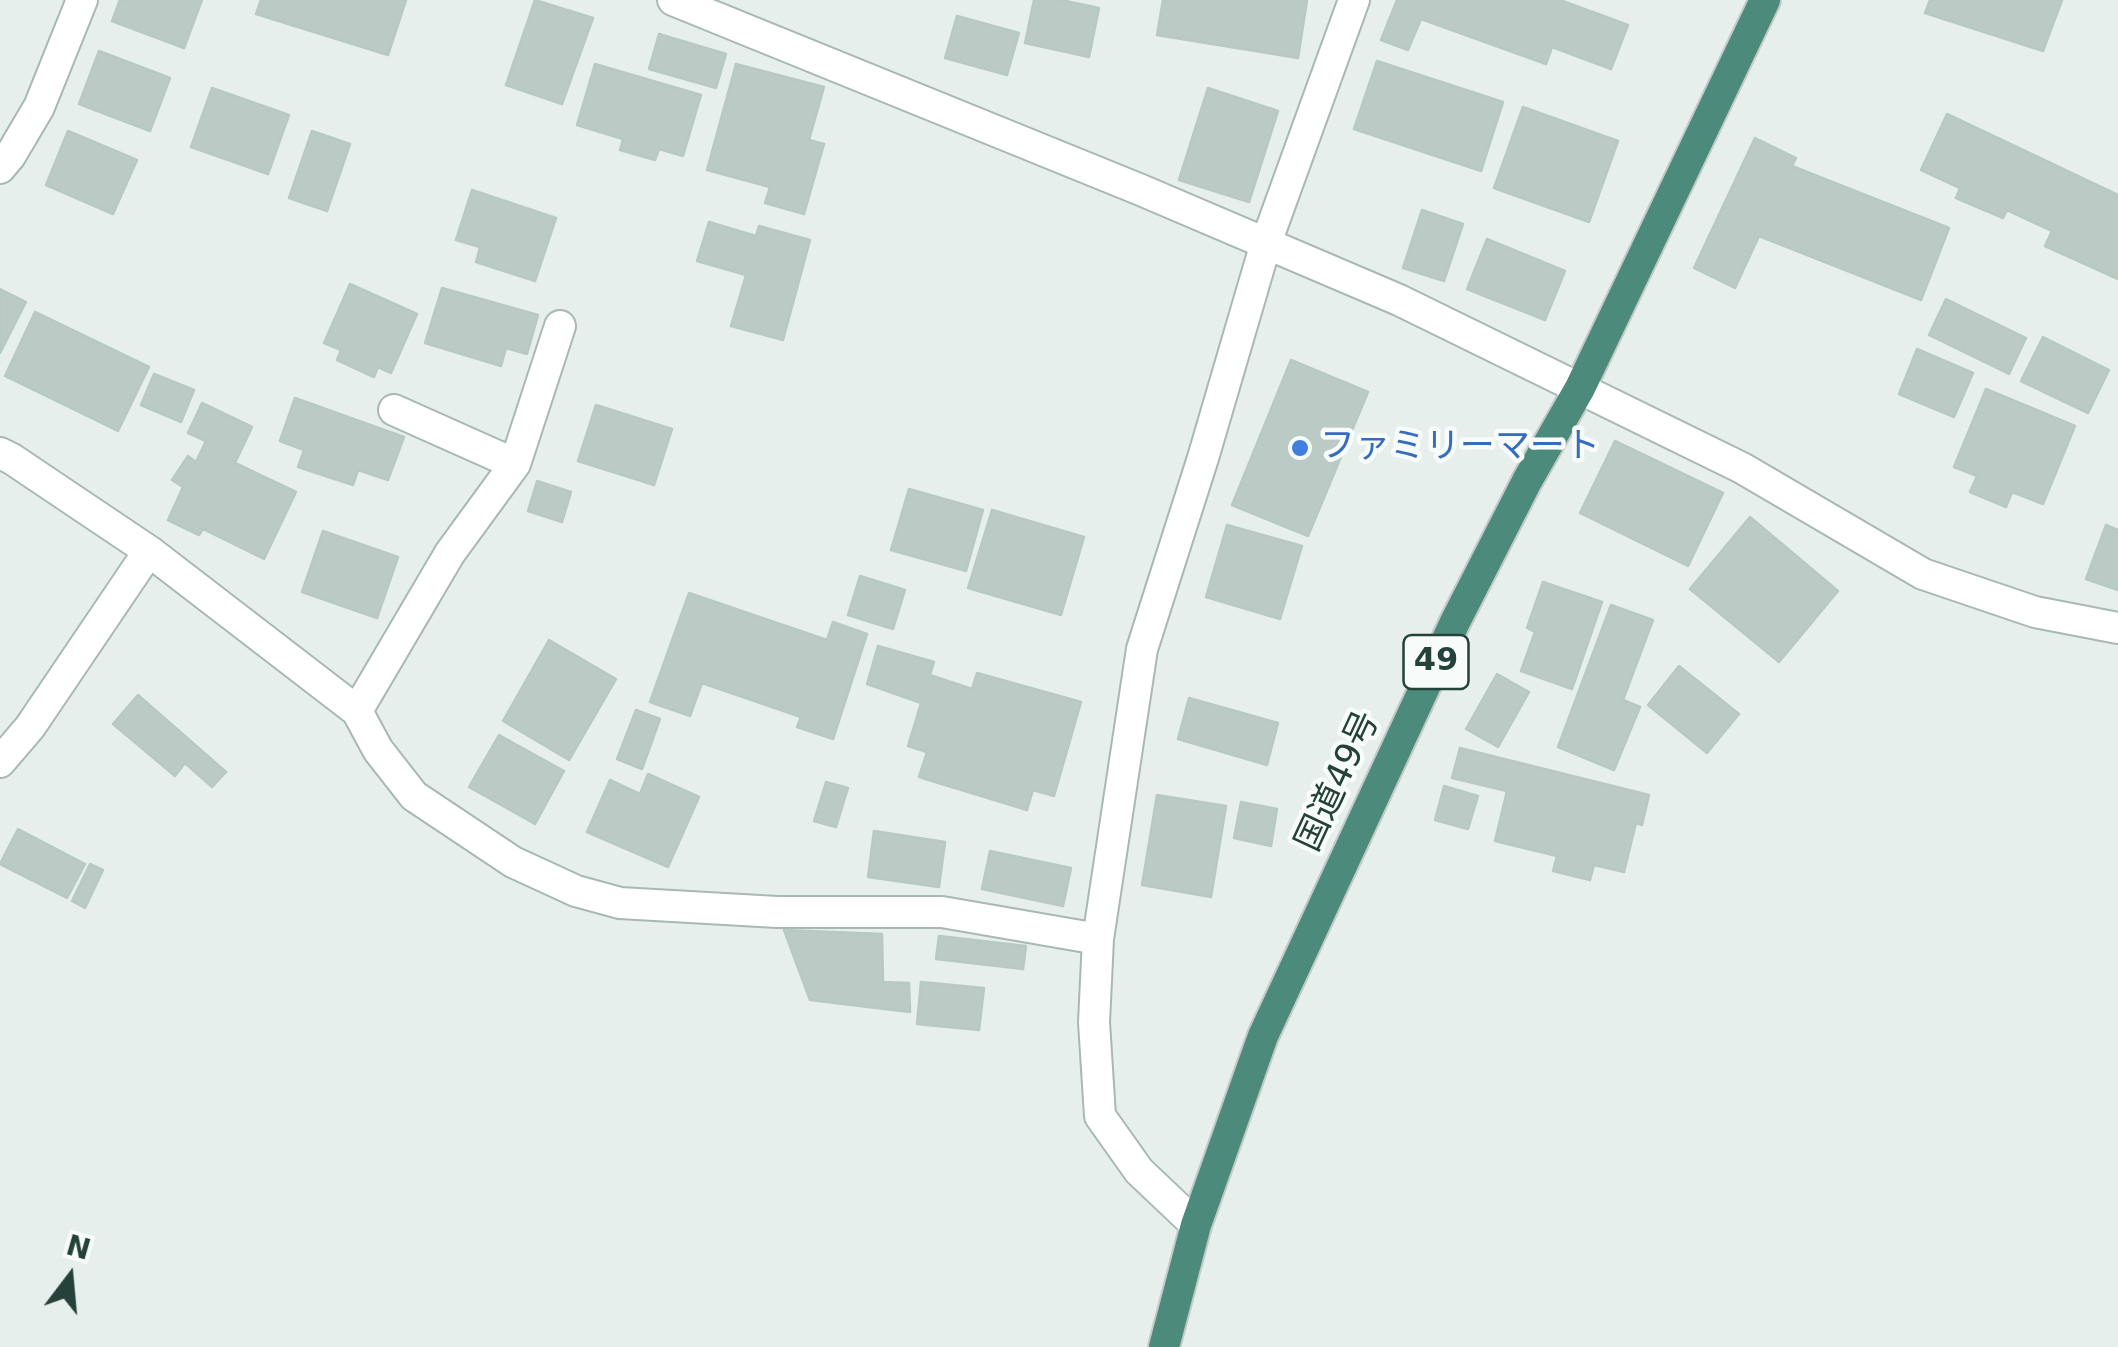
<!DOCTYPE html>
<meta charset="utf-8">
<style>
body{margin:0}
#map{position:relative;width:2118px;height:1347px;overflow:hidden;background:#e6efeb;font-family:"DejaVu Sans",sans-serif}
canvas{display:block}
.north{position:absolute;left:20px;top:1227px;width:100px;height:100px;-webkit-text-stroke:8px #f7fbf9;paint-order:stroke;rotate:16deg;font-size:28px;font-weight:700;line-height:40px;text-align:center;color:#24423a}
.north::after{content:'';display:block;margin:auto;width:35px;height:45px;background:#24423a;clip-path:polygon(50% 0,100% 100%,50% 72%,0 100%)}
</style>
<div id="map">
<canvas width="2118" height="1347"></canvas>
<div class="north">N</div>
</div>
<script>
const ctx = document.querySelector('canvas').getContext('2d');
ctx.lineJoin = 'round';
function fill(path, color) { ctx.fillStyle = color; ctx.fill(path, 'evenodd'); }
const shape = rows => new Path2D(rows.map(r => 'M' + r).join(''));
function strokePath(path, color, width, dash) { ctx.strokeStyle = color; ctx.lineWidth = width; ctx.lineCap = dash ? 'butt' : 'round'; ctx.setLineDash(dash || []); ctx.stroke(path); }
function label(font, color, halo, rows, align = 'center') {
  ctx.font = font + ' "DejaVu Sans","Noto Sans JP",sans-serif'; ctx.lineWidth = 9; ctx.setLineDash([]); ctx.textBaseline = 'middle'; ctx.strokeStyle = halo; ctx.fillStyle = color; for (const [text, x, y, turn = 0] of rows) {
    ctx.save(); ctx.translate(x, y); ctx.rotate((+turn || 0) * Math.PI / 180); ctx.textAlign = isNaN(turn) ? turn : align; if (halo) ctx.strokeText(text, 0, 0); ctx.fillText(text, 0, 0); ctx.restore();
  }
}
const building = shape([
 [120,0,202,0,184,48,112,21,120,0],
 [261,0,406,0,388,55,256,14,261,0],
 [535,0,593,18,562,104,506,85,535,0],
 [1034,0,1061,0,1099,8,1089,57,1025,43,1034,0],
 [1163,0,1307,0,1298,58,1157,35,1163,0],
 [1397,0,1560,0,1628,25,1611,69,1552,47,1546,64,1421,19,1408,50,1381,40,1397,0],
 [1930,0,2062,0,2043,51,1925,13,1930,0],
 [957,16,1019,33,1007,75,945,58,957,16],
 [659,34,726,54,716,88,649,69,659,34],
 [99,51,170,78,150,131,79,104,99,51],
 [1377,61,1503,102,1481,171,1354,129,1377,61],
 [595,64,701,95,683,156,659,149,655,160,620,150,623,139,577,125,595,64],
 [736,64,824,87,809,140,824,144,804,214,765,203,770,187,707,170,736,64],
 [212,88,289,115,268,174,191,147,212,88],
 [1208,88,1278,111,1249,202,1179,180,1208,88],
 [1523,107,1618,141,1589,222,1494,188,1523,107],
 [1947,114,2118,195,2118,279,2045,246,2052,231,2007,210,2003,218,1956,198,1960,188,1921,170,1947,114],
 [68,131,137,160,113,214,46,185,68,131],
 [312,131,350,144,327,211,289,198,312,131],
 [1755,138,1796,158,1792,166,1949,228,1921,300,1759,236,1735,288,1694,268,1755,138],
 [472,190,556,218,535,281,476,262,480,247,456,240,472,190],
 [1422,210,1463,224,1444,281,1403,268,1422,210],
 [709,222,756,236,759,226,810,240,783,340,731,326,746,275,697,261,709,222],
 [1487,239,1565,271,1545,320,1467,289,1487,239],
 [350,284,417,314,391,373,378,367,374,377,337,360,341,350,324,343,350,284],
 [442,288,538,315,527,354,506,348,501,366,425,343,442,288],
 [0,289,26,302,0,353,0,289],
 [1946,299,2026,338,2009,374,1929,335,1946,299],
 [35,312,149,367,118,431,5,376,35,312],
 [2043,337,2109,370,2088,413,2021,381,2043,337],
 [1917,349,1973,373,1954,417,1899,394,1917,349],
 [1291,360,1368,392,1308,536,1232,505,1291,360],
 [154,374,194,390,181,422,141,405,154,374],
 [1986,389,2075,426,2043,504,2012,492,2006,507,1970,492,1977,476,1954,467,1986,389],
 [295,398,404,437,388,480,358,470,353,485,298,467,304,450,280,441,295,398],
 [202,403,252,427,235,463,296,492,264,559,203,529,199,535,168,520,183,487,172,480,188,456,196,462,206,441,188,433,202,403],
 [596,405,672,429,654,485,578,461,596,405],
 [1615,441,1723,493,1688,566,1580,513,1615,441],
 [537,481,571,492,562,522,528,511,537,481],
 [909,489,983,510,966,571,891,550,909,489],
 [992,510,1084,537,1061,615,968,588,992,510],
 [1750,517,1838,591,1779,662,1690,589,1750,517],
 [1227,525,1302,546,1280,619,1206,597,1227,525],
 [2106,525,2118,530,2118,590,2086,579,2106,525],
 [323,531,398,557,377,618,302,592,323,531],
 [860,576,905,590,893,629,848,615,860,576],
 [1543,582,1602,602,1572,689,1521,671,1535,632,1527,628,1543,582],
 [689,593,827,640,833,622,867,634,833,739,797,727,801,717,702,683,690,716,650,702,689,593],
 [1611,605,1653,620,1623,700,1640,707,1614,770,1558,747,1611,605],
 [549,640,616,679,569,760,503,721,549,640],
 [878,646,934,662,930,675,972,689,977,673,1081,702,1054,796,1033,790,1027,810,919,777,927,752,908,746,921,703,867,684,878,646],
 [1679,666,1739,714,1707,753,1648,705,1679,666],
 [1497,674,1529,692,1498,747,1466,729,1497,674],
 [138,695,226,772,212,787,185,763,175,776,113,724,138,695],
 [1189,698,1278,723,1267,765,1178,739,1189,698],
 [636,710,660,719,642,769,617,759,636,710],
 [499,735,564,771,535,824,469,787,499,735],
 [1460,748,1649,795,1642,825,1636,823,1624,872,1594,865,1590,880,1553,871,1557,856,1495,841,1507,791,1452,778,1460,748],
 [648,774,699,797,668,867,587,832,610,780,640,794,648,774],
 [826,782,848,788,836,827,814,821,826,782],
 [1444,786,1478,796,1468,829,1435,820,1444,786],
 [1157,795,1226,806,1211,897,1142,885,1157,795],
 [1241,802,1277,809,1271,846,1234,838,1241,802],
 [18,829,85,864,67,898,0,864,18,829],
 [874,831,945,842,939,887,868,877,874,831],
 [990,851,1071,868,1063,906,982,889,990,851],
 [90,864,103,870,85,908,72,901,90,864],
 [784,930,882,934,883,982,909,983,910,1012,810,1000,784,930],
 [939,936,1026,946,1023,969,936,959,939,936],
 [921,982,984,988,979,1030,917,1024,921,982]
]);
fill(building, '#bbcac4');
strokePath(building, '#b8c9c2', 2.5);
const minor = shape([
 [673,0,1141,190,1399,300,1742,468,1923,574,2035,612,2118,628],
 [0,168,10,156,39,107,82,0],
 [394,410,515,464],
 [0,453,12,459,149,551,357,711,378,750,414,796,513,862,576,891,620,903,777,912,942,912,1098,939],
 [357,711,450,553,515,464,560,326],
 [0,762,30,727,149,551],
 [1196,1225,1139,1171,1100,1116,1094,1022,1098,939,1142,649,1203,458,1266,243,1354,0]
]);
const trunk = shape([
 [1164,1347,1196,1225,1263,1036,1455,622,1527,481,1580,388,1765,0]
]);
strokePath(minor, '#a8b8b2', 34);
strokePath(trunk, '#c2cac8', 34);
strokePath(minor, '#fff', 30);
strokePath(trunk, '#4c8a7c', 30);
for (const [x, y, r, color] of [
 [1300,448,10,"#3f7fe0"]
]) { const dot = new Path2D(); dot.arc(x, y, r, 0, 2 * Math.PI); ctx.fillStyle = color; ctx.fill(dot); strokePath(dot, '#f7fbf9', 4); }
for (const [x, y, w] of [
 [1436,662,65]
]) { const box = new Path2D(); box.roundRect(x - w / 2, y - 27, w, 54, 8); ctx.fillStyle = '#f7fbf9'; ctx.fill(box); strokePath(box, '#24423a', 2.5); }
label('bold 32px', '#24423a', null, [
 ["49",1436,662]
]);
label('35px', '#366cbe', '#f7fbf9', [
 ["ファミリーマート",1320,448]
], 'left');
label('35px', '#24423a', '#f7fbf9', [
 ["国道49号",1339,782,-65]
]);
</script>
